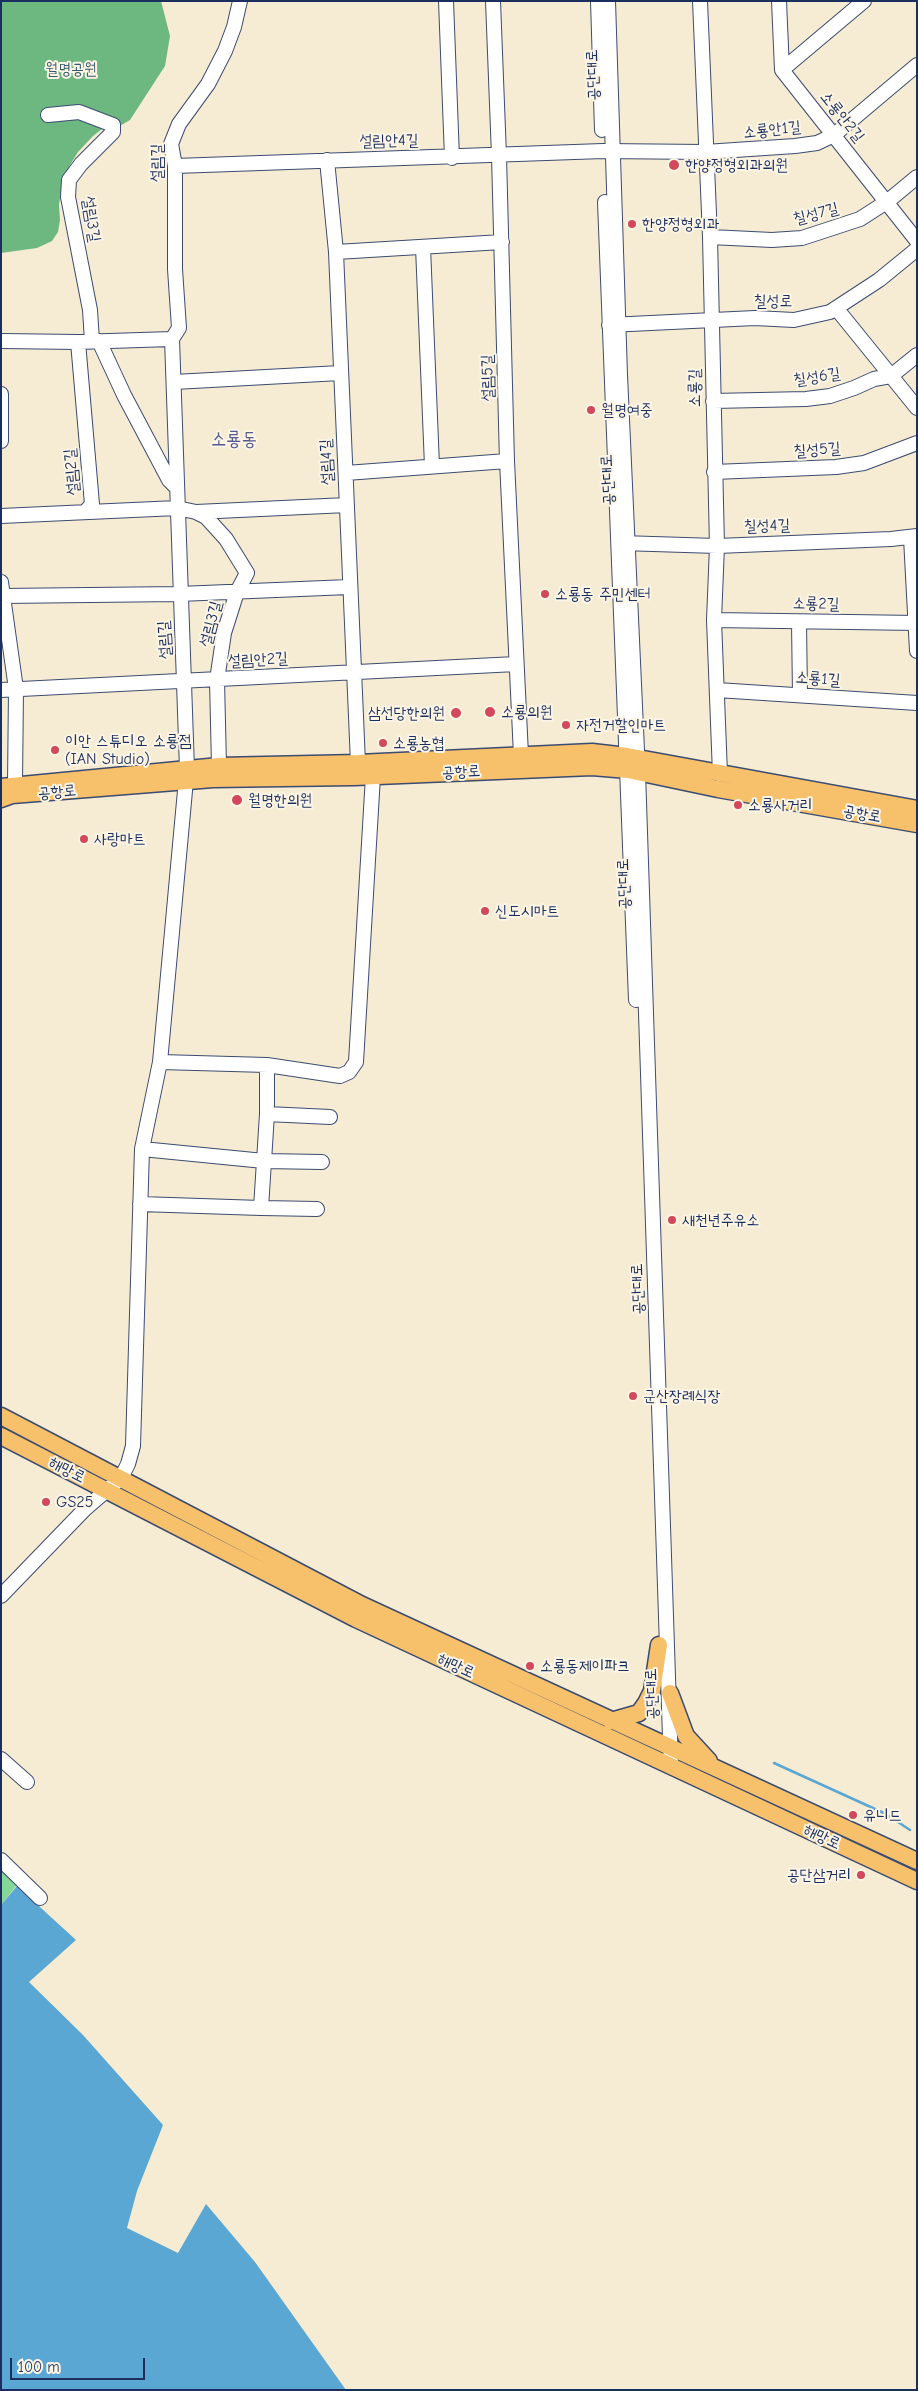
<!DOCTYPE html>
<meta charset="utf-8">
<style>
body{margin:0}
#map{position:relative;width:918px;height:2391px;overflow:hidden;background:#f5ecd3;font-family:"Comic Neue",sans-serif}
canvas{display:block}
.frame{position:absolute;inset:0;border:2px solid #1b2f5e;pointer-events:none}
.scale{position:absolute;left:10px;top:2358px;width:135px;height:22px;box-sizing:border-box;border:2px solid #1b2f5e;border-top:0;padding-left:6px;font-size:15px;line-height:18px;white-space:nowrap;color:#1b2f5e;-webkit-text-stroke:4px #fcf5e5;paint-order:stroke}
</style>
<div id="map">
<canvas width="918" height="2391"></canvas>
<div class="frame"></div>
<div class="scale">100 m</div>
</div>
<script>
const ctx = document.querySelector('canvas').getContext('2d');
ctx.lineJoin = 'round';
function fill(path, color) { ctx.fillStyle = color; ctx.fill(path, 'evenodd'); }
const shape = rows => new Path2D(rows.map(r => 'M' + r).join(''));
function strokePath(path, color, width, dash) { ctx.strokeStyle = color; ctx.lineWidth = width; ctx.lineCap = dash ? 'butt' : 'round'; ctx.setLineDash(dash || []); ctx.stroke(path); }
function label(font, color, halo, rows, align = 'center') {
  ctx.font = font + ' "Comic Neue","Poor Story",sans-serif'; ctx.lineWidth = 4; ctx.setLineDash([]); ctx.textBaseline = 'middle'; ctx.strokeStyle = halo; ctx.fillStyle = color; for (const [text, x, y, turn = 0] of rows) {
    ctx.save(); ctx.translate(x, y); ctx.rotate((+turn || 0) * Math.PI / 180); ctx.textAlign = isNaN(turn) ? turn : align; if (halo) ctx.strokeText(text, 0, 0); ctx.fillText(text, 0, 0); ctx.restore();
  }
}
fill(shape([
 [1,1860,21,1880,1,1905]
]), '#85d798');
fill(shape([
 [1,1,161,1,170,36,165,66,130,120,118,127,102,129,93,136,78,152,70,165,62,184,59,205,60,220,58,232,52,241,37,248,1,253]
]), '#6cb880');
fill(shape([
 [17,1886,76,1940,29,1982,83,2035,163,2125,137,2191,127,2228,178,2253,206,2204,255,2262,346,2390,1,2390,1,1905]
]), '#5aa7d3');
strokePath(shape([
 [774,1763,886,1814,910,1830]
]), '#5aa7d3', 2.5);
const minor = shape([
 [446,1,452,158],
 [493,1,499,156,507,461,521,755],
 [598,1,602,130],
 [608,1,620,375,638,772,671,1767],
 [700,1,710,237,717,546,714,620,720,774],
 [779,1,782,70,917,241],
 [782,70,864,1],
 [48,115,79,112,113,125,113,132,81,164,69,180,68,197,90,310,92,341],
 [327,160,336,252,358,763],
 [175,166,603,151,705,152,795,146,817,143,834,135,917,65],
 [605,202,636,1000],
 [710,237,772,240,802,238,860,219,888,201,917,177],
 [423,247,432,466],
 [336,252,502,242],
 [836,308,917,408],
 [609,325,755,318,794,320,830,312,879,280,917,249],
 [1,341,78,342,172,339],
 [99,341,124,395,169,480,176,487],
 [78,342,92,504,86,511],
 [174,382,340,373],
 [1,394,1,441],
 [713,401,806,399,830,396,854,388,874,379,891,376,917,355],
 [714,472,836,467,864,463,917,443],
 [346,473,507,461],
 [196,512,206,517,226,539,247,573,237,592,224,633,217,680,219,766],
 [1,516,177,508,196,512,347,505],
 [911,538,917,651],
 [621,543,717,546,891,539,917,536],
 [1,582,16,689,15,784],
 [1,596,179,594,349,587],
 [714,620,917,623],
 [799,622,800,695],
 [1,690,516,664],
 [717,690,917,703],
 [160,1062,267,1065,340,1076,349,1072,356,1062,373,776],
 [267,1065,267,1114,330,1117],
 [267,1114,261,1208,317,1209],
 [142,1149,264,1161,322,1162],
 [140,1204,261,1208],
 [1,1596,85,1509,121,1478,128,1464,133,1446,142,1149,160,1062,187,769,172,339,179,328,175,269,175,166,171,144,179,124,208,84,225,51,234,27,240,1],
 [1,1759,27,1782],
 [1,1860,40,1898]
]);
const major = shape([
 [1,787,219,766,358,763,592,752,627,756,917,809],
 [1,799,12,795,213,779,354,777,592,767,628,770,718,789,917,824],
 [1,1416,362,1605,917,1861],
 [1,1436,356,1619,917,1881],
 [670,1693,686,1736,709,1761],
 [611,1721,639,1713,646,1703,652,1691,659,1645]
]);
strokePath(minor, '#3c4b70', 16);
strokePath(major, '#3c4b70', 19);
strokePath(minor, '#fff', 14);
strokePath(major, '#f7c06b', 16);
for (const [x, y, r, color] of [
 [674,165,6,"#d1495b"],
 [632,224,5,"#d1495b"],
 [591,410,5,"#d1495b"],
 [545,594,5,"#d1495b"],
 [490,712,6,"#d1495b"],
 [456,713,6,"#d1495b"],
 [566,725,5,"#d1495b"],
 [383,743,5,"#d1495b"],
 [55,750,5,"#d1495b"],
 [237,800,6,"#d1495b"],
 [738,805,5,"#d1495b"],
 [84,839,5,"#d1495b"],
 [485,911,5,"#d1495b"],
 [672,1220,5,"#d1495b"],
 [633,1396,5,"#d1495b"],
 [46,1502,5,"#d1495b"],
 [530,1666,5,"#d1495b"],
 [853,1815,5,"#d1495b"],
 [861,1875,5,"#d1495b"]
]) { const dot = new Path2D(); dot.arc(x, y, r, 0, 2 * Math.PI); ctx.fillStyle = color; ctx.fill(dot); strokePath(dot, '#fcf5e5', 2); }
label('16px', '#36596c', '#fcf5e5', [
 ["월명공원",71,69]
]);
label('16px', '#1b2f5e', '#fcf5e5', [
 ["공단대로",593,75,-92],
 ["소룡안2길",842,117,51],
 ["소룡안1길",772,130,-6],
 ["설림안4길",389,141,-1],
 ["설림길",157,163,-90],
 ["칠성7길",816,214,-15],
 ["설림3길",91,219,81],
 ["칠성로",773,301],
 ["칠성6길",817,377,-9],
 ["설림5길",488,378,-91],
 ["소룡길",695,388,-91],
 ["칠성5길",817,450,-4],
 ["설림4길",327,462,-93],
 ["설림2길",72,472,-95],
 ["공단대로",608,480,-93],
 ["칠성4길",767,526,-2],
 ["소룡2길",816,604,1],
 ["설림3길",211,624,-76],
 ["설림길",165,640,-94],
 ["설림안2길",258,660,-3],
 ["소룡1길",818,679,4],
 ["공항로",461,772,-3],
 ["공항로",57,792,-5],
 ["공항로",862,814,10],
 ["공단대로",624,884,-92],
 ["공단대로",638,1289,-92],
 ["해망로",67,1470,27],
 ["해망로",456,1666,25],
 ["공단대로",652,1694,-92],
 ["해망로",822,1837,25]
]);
label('16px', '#1b2f5e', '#fcf5e5', [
 ["한양정형외과의원",685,165],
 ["한양정형외과",642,224],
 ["월명여중",601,410],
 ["소룡동 주민센터",555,594],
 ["소룡의원",501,712],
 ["삼선당한의원",445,713,"right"],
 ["자전거할인마트",576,725],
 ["이안 스튜디오 소룡점",65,741],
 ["(IAN Studio)",65,759],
 ["소룡농협",393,743],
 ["월명한의원",248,800],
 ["소룡사거리",748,805],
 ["사랑마트",94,839],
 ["신도시마트",495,911],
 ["새천년주유소",682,1220],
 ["군산장례식장",643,1396],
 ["GS25",56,1502],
 ["소룡동제이파크",540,1666],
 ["유니드",863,1815],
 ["공단삼거리",851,1875,"right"]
], 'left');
label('19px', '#555a8f', '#fcf5e5', [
 ["소룡동",234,440]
]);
</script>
